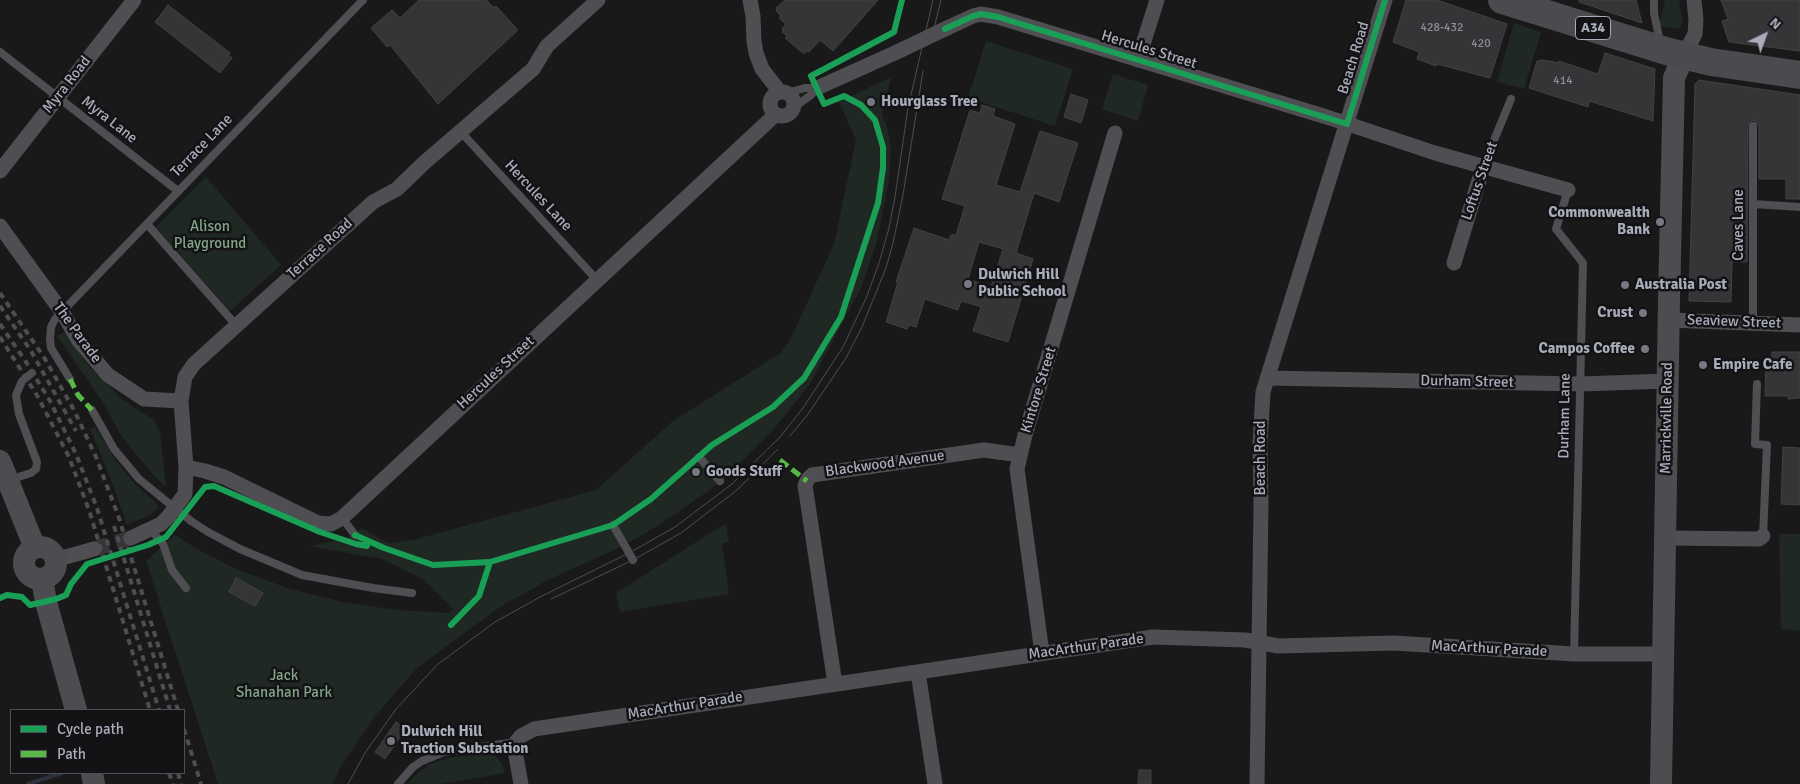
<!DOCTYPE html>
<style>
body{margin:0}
#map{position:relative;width:1800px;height:784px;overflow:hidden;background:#191919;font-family:Signika,sans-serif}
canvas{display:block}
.legend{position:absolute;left:10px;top:709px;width:175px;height:65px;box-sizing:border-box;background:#131215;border:1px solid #4f5057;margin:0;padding:6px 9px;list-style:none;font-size:15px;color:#a9acba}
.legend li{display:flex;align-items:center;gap:10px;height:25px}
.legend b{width:25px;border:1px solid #4f5057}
.north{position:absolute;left:1740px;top:10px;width:50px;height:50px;-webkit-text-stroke:4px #131215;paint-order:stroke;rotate:42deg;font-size:14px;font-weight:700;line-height:20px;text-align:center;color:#a9acba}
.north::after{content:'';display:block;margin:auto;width:18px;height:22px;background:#a9acba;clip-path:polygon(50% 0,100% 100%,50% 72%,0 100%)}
</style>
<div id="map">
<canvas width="1800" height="784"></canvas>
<ul class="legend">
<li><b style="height:6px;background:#1a9f57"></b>Cycle path</li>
<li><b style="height:6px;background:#58b947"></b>Path</li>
</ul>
<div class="north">N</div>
</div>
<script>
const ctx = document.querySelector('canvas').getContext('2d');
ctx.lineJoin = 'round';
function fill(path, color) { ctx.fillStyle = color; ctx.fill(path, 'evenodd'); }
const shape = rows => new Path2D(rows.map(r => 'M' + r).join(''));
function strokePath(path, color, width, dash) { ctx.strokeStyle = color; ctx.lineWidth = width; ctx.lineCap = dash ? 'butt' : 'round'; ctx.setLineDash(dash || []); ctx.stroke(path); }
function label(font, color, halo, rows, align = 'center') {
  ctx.font = font + ' Signika,sans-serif'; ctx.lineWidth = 5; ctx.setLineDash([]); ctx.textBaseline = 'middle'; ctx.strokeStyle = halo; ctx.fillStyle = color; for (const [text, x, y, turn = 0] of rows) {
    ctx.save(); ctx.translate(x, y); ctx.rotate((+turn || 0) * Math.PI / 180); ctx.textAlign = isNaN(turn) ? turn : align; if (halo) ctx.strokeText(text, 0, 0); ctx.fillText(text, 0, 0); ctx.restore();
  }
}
fill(shape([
 [1665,0,1679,0,1683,23,1678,29,1659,26],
 [1514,23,1541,32,1524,89,1497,82],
 [986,41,1073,69,1055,126,968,98],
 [1113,74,1148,85,1138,121,1102,109],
 [891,77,882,115,887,126,891,148,889,180,877,241,862,286,810,384,774,429,730,473,710,490,659,525,625,545,548,580,503,605,417,668,375,716,340,768,333,784,218,784,146,561,175,535,197,549,236,569,290,589,343,602,397,610,449,613,453,609,423,579,382,559,309,546,348,538,361,528,388,543,413,540,596,490,673,421,779,354,789,342,834,244,856,140,839,102],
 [206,177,281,265,230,311,156,227],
 [65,332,84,360,98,375,124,401,154,420,160,432,166,487,154,476,122,437,102,401,57,336],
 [95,427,117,462,136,485,159,506,152,514,126,525,123,513,105,465,90,429],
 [726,523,729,542,722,543,729,594,620,612,616,593],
 [1779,534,1800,534,1800,631,1781,629],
 [492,752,502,764,505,773,441,784,408,784,415,775,430,764,449,758]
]), '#202823');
strokePath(shape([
 [28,784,62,773]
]), '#2b323c', 4);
const building = shape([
 [419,0,486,0,494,8,496,6,518,30,438,104,404,62,390,45,387,47,371,28,392,10,400,18,419,0],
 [785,0,878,0,833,51,820,40,809,52,806,51,804,54,785,38,787,36,782,32,784,31,782,29,786,24,779,18,781,16,777,12,776,8,785,0],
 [1406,0,1437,0,1507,24,1490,78,1437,64,1436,66,1417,59,1419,52,1393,42,1406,0],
 [1579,0,1636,0,1642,23,1579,2,1579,0],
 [1721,0,1800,0,1800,51,1729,42,1722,21,1728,19,1721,0],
 [168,5,230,53,228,55,232,58,220,73,155,22,168,5],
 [1605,53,1655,69,1653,121,1589,101,1588,107,1529,88,1537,61,1543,60,1559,63,1559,61,1598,74,1605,53],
 [1699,80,1800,95,1800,199,1786,199,1786,179,1759,179,1759,126,1753,120,1748,124,1747,262,1732,262,1731,302,1689,301,1695,84,1699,80],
 [1071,94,1088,100,1081,123,1064,117,1071,94],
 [982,105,995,109,993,116,1015,124,996,185,1020,192,1040,131,1078,143,1059,202,1034,193,1016,253,1033,259,1008,342,973,331,981,307,961,301,958,310,925,299,916,327,909,325,907,329,886,322,898,282,896,282,914,228,949,240,951,235,956,235,965,206,942,199,970,110,980,113,982,105],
 [979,242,1003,249,991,287,968,279,979,242],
 [1772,352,1800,352,1800,398,1788,399,1788,396,1765,396,1766,365,1771,366,1772,352],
 [1783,447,1800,448,1800,505,1781,504,1783,447],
 [236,578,263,593,255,606,229,592,236,578],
 [396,722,406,729,385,759,375,752,396,722],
 [1139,770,1151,770,1151,784,1138,784,1139,770]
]);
fill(building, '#353537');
strokePath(building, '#414245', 1);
strokePath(shape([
 [94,549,131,538]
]), '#363639', 15, [15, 8]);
strokePath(shape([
 [1654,0,1654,13,1660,42],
 [0,52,178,191],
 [787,93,805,88,817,88],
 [793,108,811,95,817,88],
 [460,131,597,280],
 [1483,167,1511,99],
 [1568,190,1556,229,1583,263,1574,654],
 [1753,204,1800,207],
 [147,224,236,325],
 [1753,323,1753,126],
 [70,379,51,348,50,339,51,327,55,319,363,0],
 [1757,384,1755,444,1767,445,1763,536],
 [92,410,114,449,139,479,161,497],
 [699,457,720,481],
 [9,480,31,473,36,469,37,462,19,414,16,395,22,381,32,373],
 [342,518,355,535],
 [191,521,208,532,240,549,302,575,373,588,412,593],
 [613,525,633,560],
 [151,530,163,544,172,570,186,588],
 [398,784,413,767,422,761,444,752,516,742]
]), '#4e4e53', 8);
strokePath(shape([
 [750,0,753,16,754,41,756,53,762,69,780,92],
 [945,29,973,16,981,14,998,17,1330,118,1435,153,1568,190],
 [1684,55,1695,34,1696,20,1694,0],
 [1138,60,1157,0],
 [817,88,897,52],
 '770 104a12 12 0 1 1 24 0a12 12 0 1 1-24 0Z',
 [0,171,134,0],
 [0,226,62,312,79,341,108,375,144,399,181,401],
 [1454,263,1483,167],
 [1668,320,1800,325],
 [1267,378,1580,384,1667,381],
 [186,467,205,471,224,477,318,523,331,524,342,518,775,115],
 [131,538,161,524,168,517,185,494,186,467,181,401,185,377,194,364,373,202,397,189,425,162,533,69,547,46,598,0],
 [1666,538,1759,539,1763,536],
 [55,560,94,549],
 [1042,653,1017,469,1025,435,1115,133],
 [918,672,935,784],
 [835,684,805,485,808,479,812,475,984,450,1020,455],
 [521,784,516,756,516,742,521,736,534,729,1153,637,1245,640,1278,646,1394,643,1574,654,1664,654],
 [1257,784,1261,505,1260,443,1263,392,1385,0]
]), '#4e4e53', 15);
strokePath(shape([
 [0,461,35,548],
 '24 563a16 16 0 1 1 32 0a16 16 0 1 1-32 0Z',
 [42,579,46,602,76,710],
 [92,773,94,784],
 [1661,784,1669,301,1674,78,1684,55]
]), '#4c4d51', 22);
strokePath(shape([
 [1502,0,1666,51,1711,62,1800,75]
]), '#4b4b4f', 28);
strokePath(shape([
 [931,40,941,0],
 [790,436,808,414,846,358,862,327,886,268,893,243,903,195,923,71],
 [551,599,633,560,681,533,737,490,778,449],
 [348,784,365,753,396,709,438,664,495,622,540,597,629,553,675,527,732,484,780,437,803,408,843,347,867,296,879,263,889,228,895,197,908,108,933,0]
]), '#4e4e52', 1);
strokePath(shape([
 [0,293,45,359,74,410,96,457,118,515,178,710],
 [0,306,31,351,76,431],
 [0,324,26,362,50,401,76,454,97,508,159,710],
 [0,337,38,397,69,457,89,510,150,710],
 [114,526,170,710],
 [184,729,201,784],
 [169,773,173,784],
 [178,773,181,784]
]), '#4e4e52', 4, [6, 5]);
strokePath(shape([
 [161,497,191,521]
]), '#4e4e53', 8);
strokePath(shape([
 [897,52,945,29]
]), '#4e4e53', 15);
strokePath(shape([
 [70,379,78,395,92,410],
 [780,460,807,481]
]), '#58b947', 5, [10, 5]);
strokePath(shape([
 [945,29,973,16,981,14,998,17,1347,124,1385,0],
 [355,535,384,548,433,565,490,562,613,525,651,499,712,445,773,407,804,378,841,317,878,203,883,168,883,147,875,120,861,105,844,96,824,104,811,76,894,32,902,0],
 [0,598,7,595,22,597,30,605,56,599,66,595,71,584,87,564,148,545,166,537,205,487,214,486,320,532,356,544,367,546],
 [451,625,479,596,490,562]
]), '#1a9f57', 6);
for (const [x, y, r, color] of [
 [871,102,5,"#777982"],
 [1660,222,5,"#777982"],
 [968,284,5,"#777982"],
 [1625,285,5,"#777982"],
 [1643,313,5,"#777982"],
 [1645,349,5,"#777982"],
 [1703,365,5,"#777982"],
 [696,472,5,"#777982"],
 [391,741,5,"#777982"]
]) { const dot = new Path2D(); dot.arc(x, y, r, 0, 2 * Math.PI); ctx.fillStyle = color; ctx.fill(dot); strokePath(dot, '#131215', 2); }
label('12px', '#8c8e99', null, [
 ["428-432",1442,28],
 ["420",1481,44],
 ["414",1563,81]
]);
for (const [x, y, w] of [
 [1593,28,35]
]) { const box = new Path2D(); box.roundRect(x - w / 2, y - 11.5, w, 23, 4); ctx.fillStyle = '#131215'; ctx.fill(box); strokePath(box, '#a9acba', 1); }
label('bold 14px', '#a9acba', null, [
 ["A34",1593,28]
]);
label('15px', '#a9acba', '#131215', [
 ["Hercules Street",1149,50,17],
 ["Beach Road",1354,58,-73],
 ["Myra Road",67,85,-52],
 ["Myra Lane",109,120,38],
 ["Terrace Lane",202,146,-46],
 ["Loftus Street",1480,181,-71],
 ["Hercules Lane",538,196,47],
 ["Caves Lane",1739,225,-90],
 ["Terrace Road",320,249,-42],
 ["Seaview Street",1734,322,2],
 ["The Parade",77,333,54],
 ["Hercules Street",496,373,-43],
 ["Durham Street",1467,382,1],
 ["Kintore Street",1039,390,-73],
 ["Durham Lane",1565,416,-89],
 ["Marrickville Road",1667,418,-89],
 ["Beach Road",1261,458,-90],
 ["Blackwood Avenue",885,464,-8],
 ["MacArthur Parade",1086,647,-8],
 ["MacArthur Parade",1489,649,3],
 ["MacArthur Parade",685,706,-9]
]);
label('bold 15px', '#a9acba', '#131215', [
 ["Hourglass Tree",881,102],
 ["Commonwealth",1650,213,"right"],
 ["Bank",1650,230,"right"],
 ["Dulwich Hill",978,275],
 ["Public School",978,292],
 ["Australia Post",1635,285],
 ["Crust",1633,313,"right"],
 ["Campos Coffee",1635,349,"right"],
 ["Empire Cafe",1713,365],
 ["Goods Stuff",706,472],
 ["Dulwich Hill",401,732],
 ["Traction Substation",401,749]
], 'left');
label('15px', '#80a687', '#131215', [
 ["Alison",210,227],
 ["Playground",210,244],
 ["Jack",284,676],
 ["Shanahan Park",284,693]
]);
</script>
